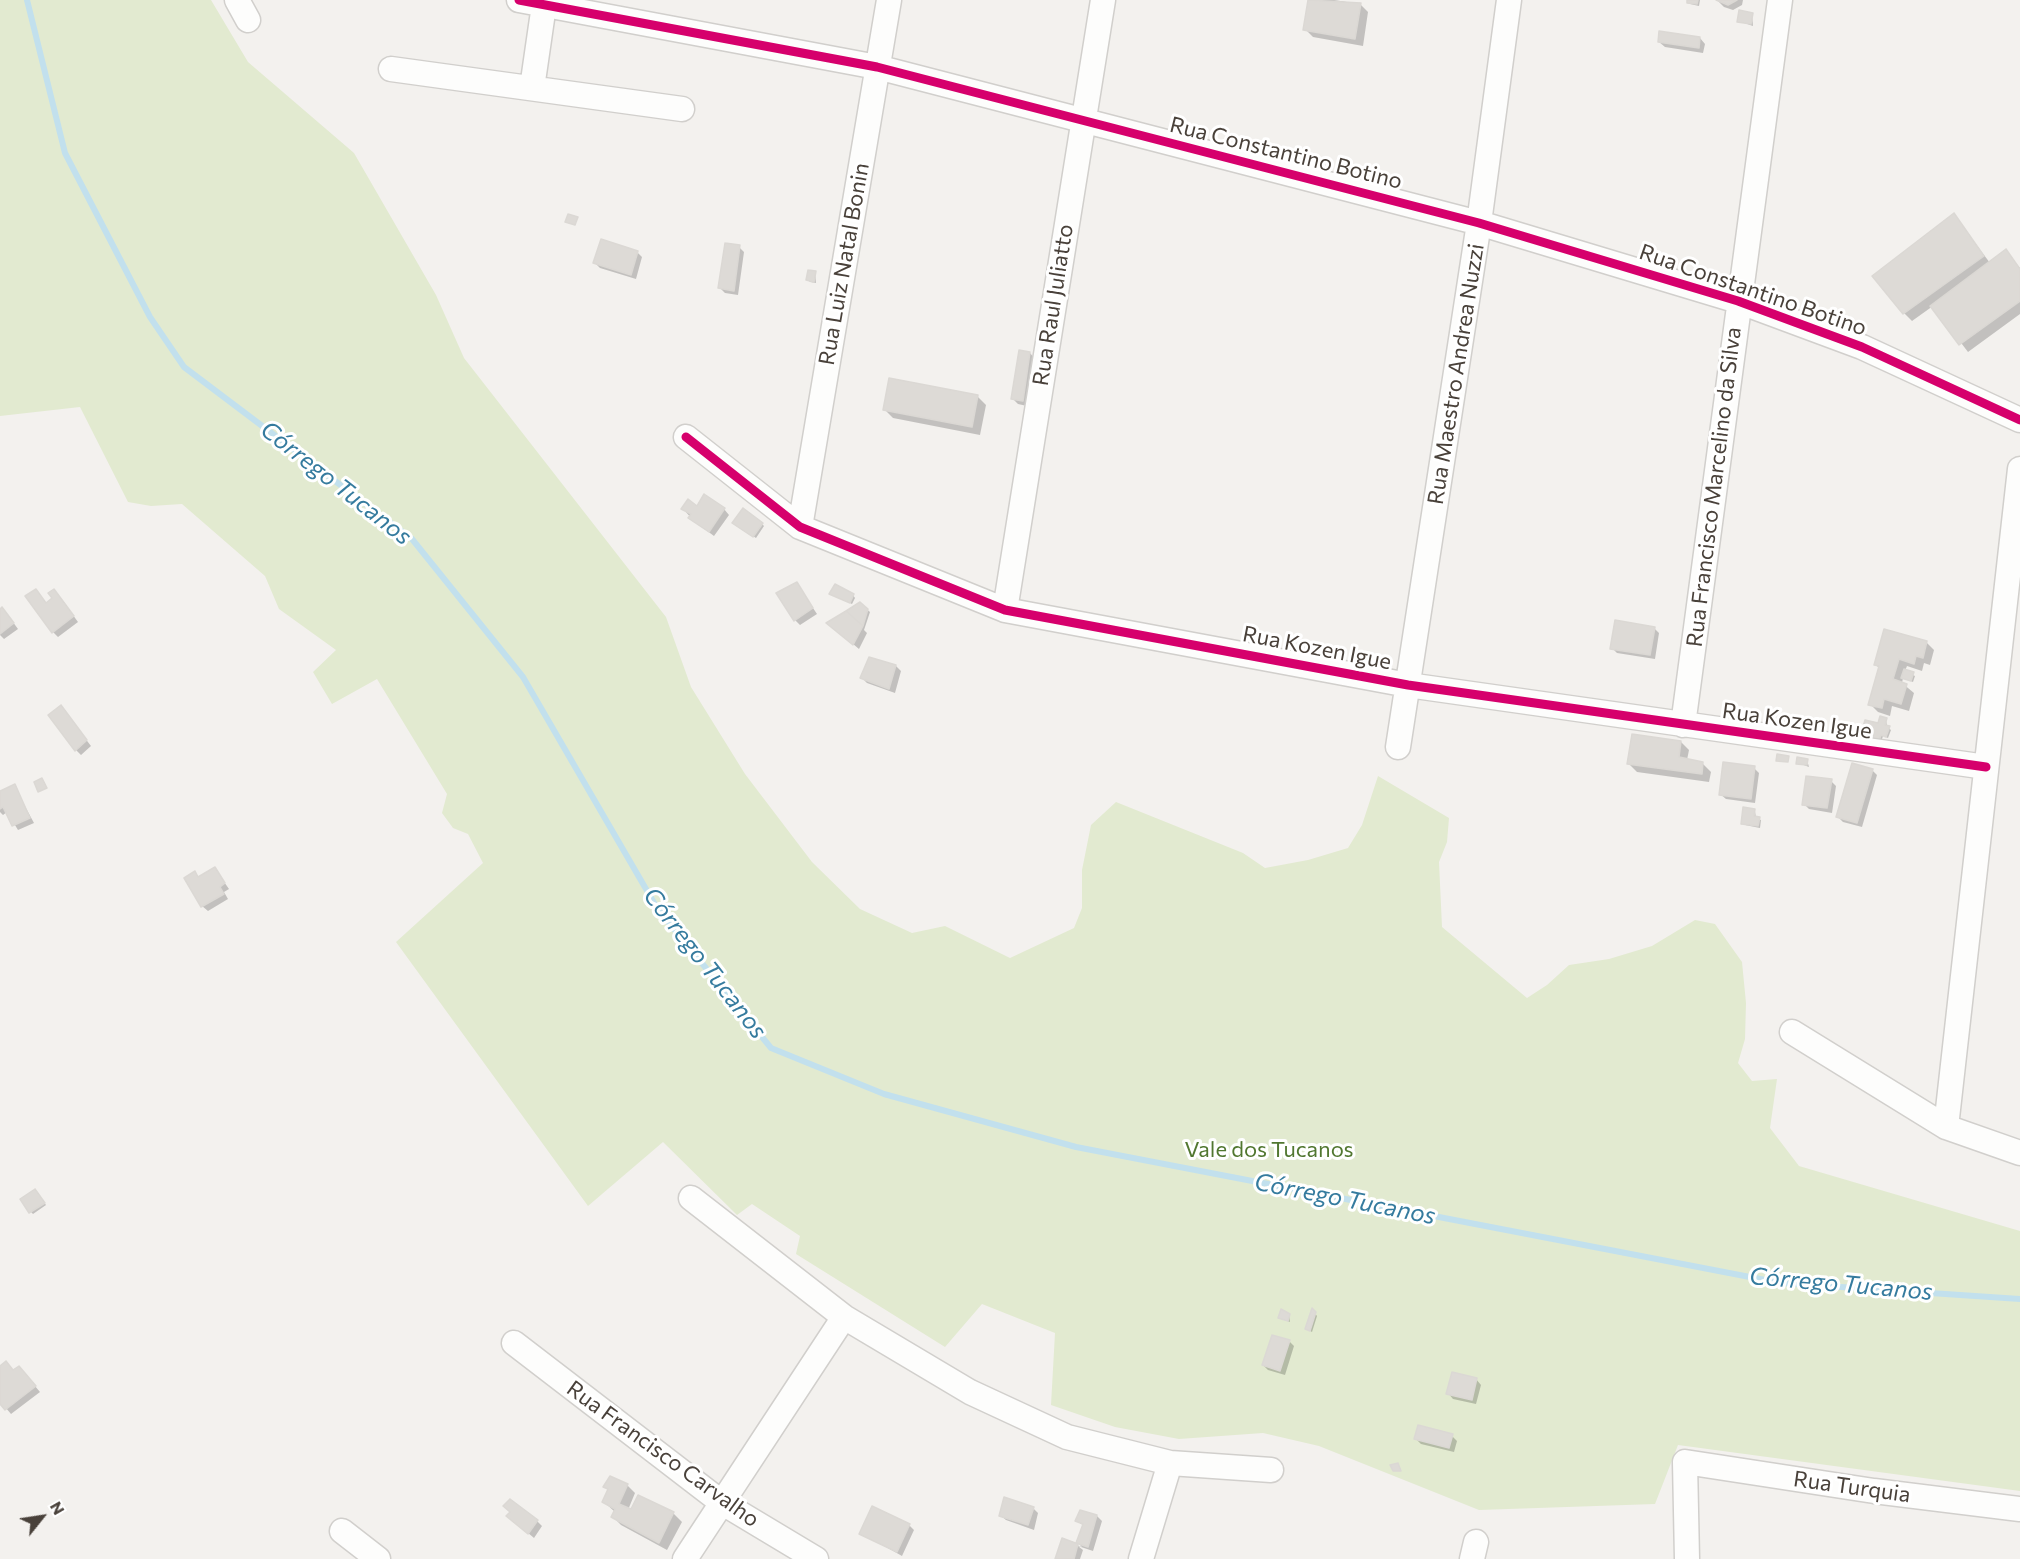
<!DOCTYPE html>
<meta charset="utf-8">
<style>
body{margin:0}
#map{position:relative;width:2020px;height:1559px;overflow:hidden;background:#f3f1ee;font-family:Commissioner,sans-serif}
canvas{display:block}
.north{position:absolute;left:12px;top:1487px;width:60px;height:60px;-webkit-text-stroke:4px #fff;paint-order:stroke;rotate:60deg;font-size:16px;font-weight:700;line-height:24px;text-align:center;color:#49413a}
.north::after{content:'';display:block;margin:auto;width:21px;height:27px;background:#49413a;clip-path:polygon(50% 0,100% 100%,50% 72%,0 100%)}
</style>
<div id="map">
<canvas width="2020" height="1559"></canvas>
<div class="north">N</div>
</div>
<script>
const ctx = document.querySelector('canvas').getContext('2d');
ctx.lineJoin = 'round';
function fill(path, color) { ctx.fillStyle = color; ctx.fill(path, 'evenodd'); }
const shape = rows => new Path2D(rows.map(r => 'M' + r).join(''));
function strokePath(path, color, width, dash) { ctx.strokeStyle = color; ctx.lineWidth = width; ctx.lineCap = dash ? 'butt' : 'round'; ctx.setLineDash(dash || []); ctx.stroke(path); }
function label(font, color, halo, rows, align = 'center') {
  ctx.font = font + ' Commissioner,sans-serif'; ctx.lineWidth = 6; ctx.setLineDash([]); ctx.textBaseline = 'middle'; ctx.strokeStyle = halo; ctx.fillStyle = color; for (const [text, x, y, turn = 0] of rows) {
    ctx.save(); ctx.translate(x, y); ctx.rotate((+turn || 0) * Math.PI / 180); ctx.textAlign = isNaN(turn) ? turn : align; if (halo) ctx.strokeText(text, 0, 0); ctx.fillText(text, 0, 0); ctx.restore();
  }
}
fill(shape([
 [0,0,211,0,248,62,354,153,436,295,464,358,666,617,691,687,745,774,812,862,860,909,912,933,945,926,1010,958,1074,928,1082,908,1082,870,1091,825,1116,802,1243,853,1265,868,1308,860,1348,848,1362,825,1378,776,1449,818,1447,842,1439,862,1442,927,1527,998,1547,985,1569,965,1609,959,1652,946,1695,920,1715,924,1742,962,1746,1003,1745,1039,1738,1063,1752,1081,1777,1079,1770,1128,1799,1166,2020,1231,2020,1491,1678,1445,1655,1504,1479,1510,1319,1446,1263,1433,1179,1439,1115,1427,1051,1405,1055,1333,982,1304,945,1347,796,1254,800,1236,752,1204,737,1215,663,1142,588,1206,396,942,483,863,468,834,453,828,442,813,447,794,377,679,332,704,313,672,336,650,279,609,265,576,182,504,151,506,128,502,80,407,0,416]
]), '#e2ead0');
fill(shape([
 [1310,0,1334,0,1360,4,1368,12,1363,46,1313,37,1305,29],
 [1689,0,1700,0,1699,6,1690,4],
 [1717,0,1743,0,1742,5,1733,10,1724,7],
 [1752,14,1753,26,1738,21],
 [1700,38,1705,44,1703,53,1665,47,1659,42],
 [1954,215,1990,263,2006,251,2020,268,2020,314,1968,352,1933,306,1912,321,1904,313],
 [739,247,744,252,738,295,725,293,720,288],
 [637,252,642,257,636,279,600,268,595,263],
 [815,272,816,283,810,282,808,280],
 [1030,353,1035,359,1027,406,1018,404,1013,399],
 [978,397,986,405,980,435,893,418,885,410],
 [698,508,724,509,729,515,714,536,695,522,683,509],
 [762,524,764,526,756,538,736,525],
 [797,584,817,614,800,625,795,620],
 [831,594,853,595,855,598,852,604],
 [59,596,78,622,58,637,53,632,47,604],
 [860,604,870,612,864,630,867,633,859,649,834,628],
 [0,610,7,614,18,629,4,639,0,635],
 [1654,628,1659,633,1655,659,1617,653,1612,648],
 [1926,642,1934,650,1930,665,1924,663,1922,671,1907,666,1905,671,1915,676,1913,682,1903,678,1902,683,1914,693,1909,711,1892,706,1890,716,1878,712,1870,704,1880,669,1875,664],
 [896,666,901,671,895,693,867,683,862,678],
 [61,707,91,746,81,755,76,750],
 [1886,719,1887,727,1891,730,1888,738,1883,736,1880,745,1875,734,1864,730,1879,725],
 [1681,742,1689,750,1687,760,1703,764,1711,772,1709,782,1637,772,1629,764],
 [1807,760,1809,767,1798,763],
 [1754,768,1759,773,1755,803,1726,799,1720,794],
 [1872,770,1877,775,1862,827,1843,822,1838,817],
 [1831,781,1836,786,1832,813,1809,809,1804,804],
 [14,786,34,823,18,830,7,812,3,815,0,812,0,793],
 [1755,811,1756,818,1761,820,1760,828,1745,825,1743,823],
 [215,869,229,889,224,892,228,899,208,911,202,906,194,873,199,878],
 [37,1193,46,1205,33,1214,31,1212],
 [1313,1311,1317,1316,1312,1332,1307,1329],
 [1289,1315,1290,1322,1280,1318],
 [1289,1341,1294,1346,1285,1375,1268,1370,1263,1365],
 [6,1363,14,1372,24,1373,40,1392,11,1414,0,1401,0,1367],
 [1476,1379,1481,1385,1476,1404,1453,1399,1448,1393],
 [1452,1436,1457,1441,1454,1452,1421,1444,1416,1439],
 [627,1485,635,1493,628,1510,631,1511,639,1497,674,1514,682,1522,667,1550,621,1525,613,1517,615,1512,604,1502,609,1491,605,1487],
 [1033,1508,1038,1513,1034,1530,1006,1520,1000,1515],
 [511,1512,537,1521,542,1526,534,1538,508,1516],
 [1081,1512,1097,1516,1102,1521,1093,1551,1078,1546,1083,1550,1080,1559,1057,1559,1063,1540,1082,1547,1078,1543,1084,1526,1077,1521],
 [909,1525,914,1530,902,1556,861,1533]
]), '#0003');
strokePath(shape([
 [27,0,65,153,150,317,184,367,412,539,523,677,657,908,771,1048,884,1094,1076,1147,1781,1283,2020,1299]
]), '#c2e0ed', 6);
const building = shape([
 [1308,0,1361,3,1355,39,1303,30,1308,0],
 [1687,0,1698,0,1697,4,1687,3,1687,0],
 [1716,0,1737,0,1728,5,1716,0],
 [1739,10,1753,13,1751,24,1737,22,1739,10],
 [1659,31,1700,37,1699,48,1658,42,1659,31],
 [1954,213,1984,256,1903,314,1872,276,1954,213],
 [568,214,578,217,575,225,565,222,568,214],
 [601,239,638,251,631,275,593,263,601,239],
 [725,243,740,245,734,291,718,288,725,243],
 [2006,249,2020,269,2020,301,1959,345,1930,306,2006,249],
 [808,270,816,271,814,282,806,280,808,270],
 [1019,350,1030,352,1023,401,1011,399,1019,350],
 [889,378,978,395,972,427,883,410,889,378],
 [704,494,725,508,709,532,688,518,691,514,681,509,688,499,697,506,704,494],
 [743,508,763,523,753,537,732,523,743,508],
 [797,582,813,608,794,621,776,593,797,582],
 [835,584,854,594,850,603,829,594,835,584],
 [36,589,46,603,52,598,48,593,54,589,74,616,52,633,25,596,36,589],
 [860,602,868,609,863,626,846,611,860,602],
 [2,607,14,623,0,634,0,609,2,607],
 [846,611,863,626,853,645,826,623,846,611],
 [1615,620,1655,627,1650,655,1610,649,1615,620],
 [1884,629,1927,641,1923,658,1916,656,1914,664,1899,659,1893,679,1907,684,1901,704,1884,699,1882,708,1868,705,1879,666,1874,665,1884,629],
 [869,657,896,665,889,689,860,678,869,657],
 [1904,669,1914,672,1911,681,1901,678,1904,669],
 [61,705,87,740,75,751,48,715,61,705],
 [1880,716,1887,718,1885,725,1890,726,1886,737,1881,735,1878,744,1872,742,1874,733,1862,730,1865,720,1878,723,1880,716],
 [1632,734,1681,741,1679,757,1703,762,1702,774,1627,764,1632,734],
 [1777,754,1789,756,1788,762,1776,761,1777,754],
 [1797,757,1808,759,1807,765,1796,764,1797,757],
 [1723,762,1755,766,1751,799,1719,795,1723,762],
 [1852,763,1873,769,1857,823,1836,817,1852,763],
 [1806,776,1832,779,1827,808,1802,805,1806,776],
 [42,778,47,788,38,792,34,782,42,778],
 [15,784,30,818,12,826,3,807,0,809,0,791,15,784],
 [1743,807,1755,809,1754,816,1760,817,1758,826,1741,824,1743,807],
 [215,867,225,883,220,887,224,894,201,907,184,878,195,871,198,877,215,867],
 [35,1189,45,1203,29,1213,20,1199,35,1189],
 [1312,1308,1316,1312,1310,1331,1305,1329,1312,1308],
 [1281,1309,1290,1314,1288,1321,1278,1318,1281,1309],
 [1272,1335,1290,1340,1280,1371,1262,1365,1272,1335],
 [6,1361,13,1370,19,1366,36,1386,5,1410,0,1404,0,1366,6,1361],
 [1452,1372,1477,1378,1472,1400,1446,1394,1452,1372],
 [1418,1425,1453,1434,1449,1448,1414,1439,1418,1425],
 [1398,1463,1401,1471,1393,1471,1390,1465,1398,1463],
 [610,1476,628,1484,619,1504,631,1509,638,1495,674,1512,659,1543,611,1517,615,1509,602,1502,608,1489,603,1487,610,1476],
 [1004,1497,1034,1507,1028,1525,999,1516,1004,1497],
 [510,1499,538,1520,528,1534,506,1516,510,1512,503,1506,510,1499],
 [872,1506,910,1524,897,1552,859,1534,872,1506],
 [1080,1510,1097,1515,1088,1547,1076,1543,1083,1524,1075,1521,1080,1510],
 [1062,1538,1078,1544,1074,1559,1055,1559,1062,1538]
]);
fill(building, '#dddad6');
strokePath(building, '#dbd8d4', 1.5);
const minor = shape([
 [237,0,248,20],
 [519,0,877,67,1479,223,1738,301,1862,347,2020,420],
 [391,69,682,109],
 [532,88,544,5],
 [686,437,800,527,1005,610,1408,685,1986,767],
 [800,527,889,0],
 [1005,610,1103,0],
 [1683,725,1780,0],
 [1398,747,1479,223,1509,0],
 [1792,1032,1946,1127,2020,1153],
 [1946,1127,2020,469],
 [691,1198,844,1317,970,1392,1067,1437,1170,1463,1271,1470],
 [514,1343,721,1502,816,1559],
 [342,1531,378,1559],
 [685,1559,844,1317],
 [1141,1559,1170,1463],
 [1472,1559,1476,1542],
 [1687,1559,1685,1462,1874,1491,2020,1509]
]);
strokePath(minor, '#d1cfcc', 27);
strokePath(minor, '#fdfdfc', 24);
strokePath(shape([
 [519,0,877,67,1479,223,1738,301,1862,347,2020,420],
 [686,437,800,527,1005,610,1408,685,1986,767]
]), '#d6006c', 9);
label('22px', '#49413a', '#fff', [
 ["Rua Constantino Botino",1286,153,14],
 ["Rua Luiz Natal Bonin",844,264,-80],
 ["Rua Constantino Botino",1753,290,19],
 ["Rua Raul Juliatto",1053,305,-81],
 ["Rua Maestro Andrea Nuzzi",1456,374,-81],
 ["Rua Francisco Marcelino da Silva",1714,487,-83],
 ["Rua Kozen Igue",1317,648,11],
 ["Rua Kozen Igue",1797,721,8],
 ["Rua Francisco Carvalho",663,1454,36],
 ["Rua Turquia",1852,1487,8]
]);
label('22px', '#517730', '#fff', [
 ["Vale dos Tucanos",1269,1150]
]);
label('italic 24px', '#357b9e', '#fff', [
 ["Córrego Tucanos",336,483,38],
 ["Córrego Tucanos",705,963,52],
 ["Córrego Tucanos",1345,1199,11],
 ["Córrego Tucanos",1841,1284,5]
]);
</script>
